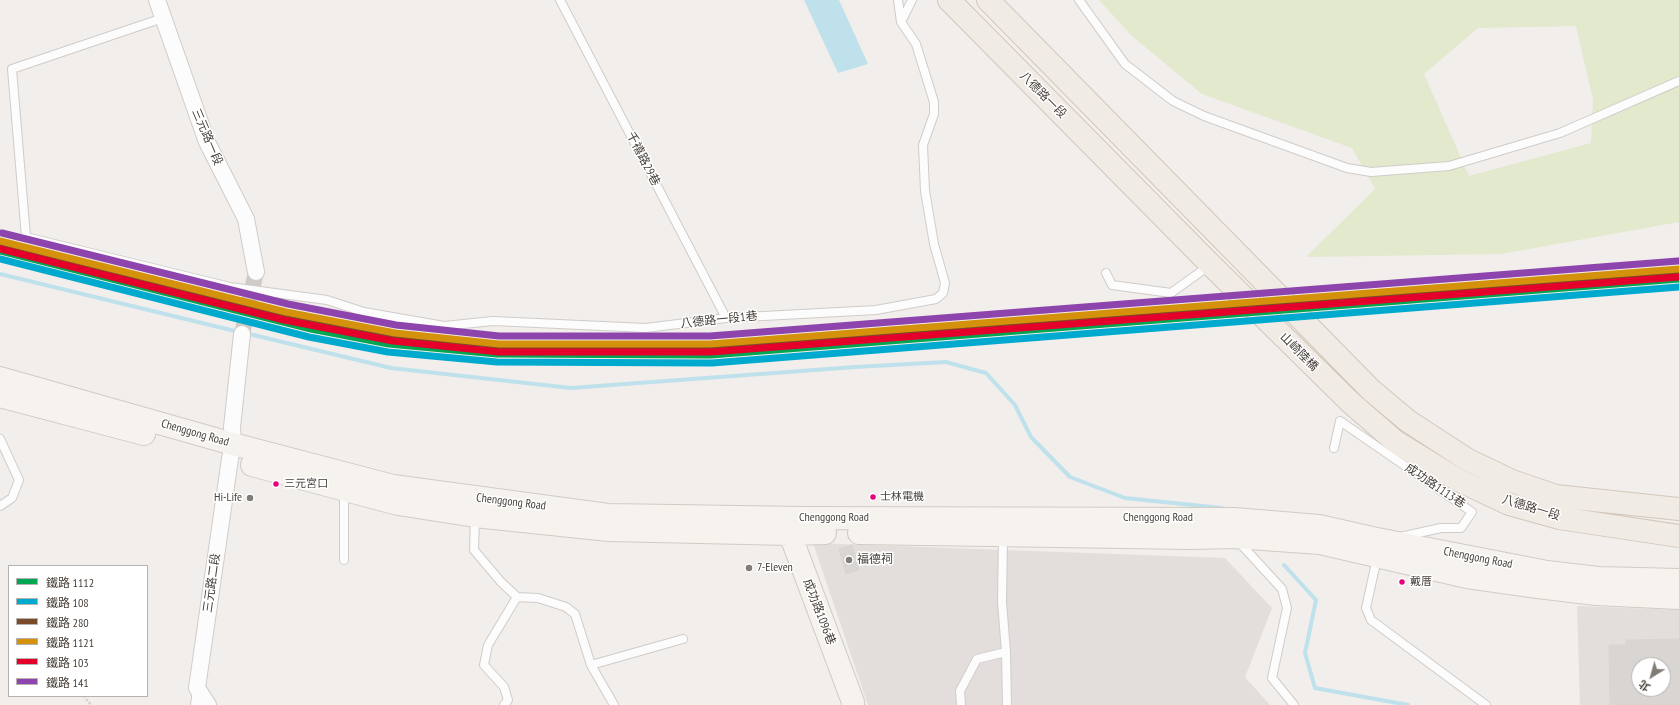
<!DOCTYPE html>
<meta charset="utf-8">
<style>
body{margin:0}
#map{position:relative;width:1679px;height:705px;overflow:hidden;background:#f1eeeb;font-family:"PT Sans Narrow","Noto Sans TC",sans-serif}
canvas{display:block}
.legend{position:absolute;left:8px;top:565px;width:140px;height:132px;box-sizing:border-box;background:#fff;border:1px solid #b5b2af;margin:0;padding:5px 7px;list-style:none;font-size:12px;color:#473f38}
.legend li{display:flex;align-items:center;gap:8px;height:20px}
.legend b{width:20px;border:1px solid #b5b2af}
.north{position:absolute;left:1631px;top:657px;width:40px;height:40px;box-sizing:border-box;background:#fff;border:1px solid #b5b2af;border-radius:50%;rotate:217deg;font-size:11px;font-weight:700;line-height:16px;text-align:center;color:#473f38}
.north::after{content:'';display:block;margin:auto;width:14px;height:18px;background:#827c77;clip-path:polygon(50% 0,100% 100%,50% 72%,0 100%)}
</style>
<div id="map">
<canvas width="1679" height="705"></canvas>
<ul class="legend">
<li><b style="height:5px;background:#00a651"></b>鐵路 1112</li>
<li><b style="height:5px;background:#00a9ce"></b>鐵路 108</li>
<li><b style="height:5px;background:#7a4b2a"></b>鐵路 280</li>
<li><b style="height:5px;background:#d4910b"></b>鐵路 1121</li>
<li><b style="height:5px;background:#e4002b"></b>鐵路 103</li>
<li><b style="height:5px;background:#8e44ad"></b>鐵路 141</li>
</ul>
<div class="north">北</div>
</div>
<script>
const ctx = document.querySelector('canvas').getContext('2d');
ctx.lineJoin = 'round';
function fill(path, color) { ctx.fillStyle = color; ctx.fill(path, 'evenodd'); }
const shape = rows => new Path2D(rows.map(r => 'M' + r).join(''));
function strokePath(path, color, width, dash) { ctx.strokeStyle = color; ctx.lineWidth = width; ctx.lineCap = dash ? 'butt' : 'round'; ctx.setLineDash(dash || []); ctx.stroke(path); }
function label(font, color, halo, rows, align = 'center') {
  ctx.font = font + ' "PT Sans Narrow","Noto Sans TC",sans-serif'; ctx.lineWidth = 3; ctx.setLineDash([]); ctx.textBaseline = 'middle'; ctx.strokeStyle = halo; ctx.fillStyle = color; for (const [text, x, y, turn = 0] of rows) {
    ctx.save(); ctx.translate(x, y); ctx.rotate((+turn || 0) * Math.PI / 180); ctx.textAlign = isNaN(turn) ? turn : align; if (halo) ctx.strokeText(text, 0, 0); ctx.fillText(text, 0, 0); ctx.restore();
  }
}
fill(shape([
 [813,543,1225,558,1272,608,1245,677,1270,705,868,705],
 [1577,606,1679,610,1679,705,1580,705],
 [1639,665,1663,665,1663,689,1639,689]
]), '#e3dedb');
fill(shape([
 [1099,0,1679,0,1679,222,1501,254,1306,257,1375,189,1352,148,1202,94,1132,36],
 [1576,26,1593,100,1591,143,1469,176,1424,74,1478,28]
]), '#e2e9cd');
fill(shape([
 [804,0,839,0,868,64,838,73]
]), '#bfe1ec');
strokePath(shape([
 [0,274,239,332],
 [245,333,391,368,571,388,855,367,946,362,986,373,1015,405,1031,437,1070,477,1125,498,1222,508],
 [1284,565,1316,600,1305,653,1315,688,1408,705]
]), '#bfe1ec', 4);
const building = shape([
 [852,545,859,570,846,574,839,549,852,545],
 [1679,639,1679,705,1610,705,1609,645,1626,645,1626,640,1679,639],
 [1639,665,1663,665,1663,689,1639,689,1639,665]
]);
fill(building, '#d9d5d2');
strokePath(building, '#d9d5d1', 1);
strokePath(shape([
 [242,334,256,272]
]), '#cfcbc7', 16, [16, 8]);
const lane = shape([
 [560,0,726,318],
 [898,0,901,22],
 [1079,0,1125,64,1173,101,1204,116,1347,168,1371,172,1449,166,1560,133,1679,81],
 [163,18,12,69,26,237,230,287,327,300,364,312,444,326,493,321,646,328,726,318,876,310,936,299,943,293,945,283,934,244,925,191,923,145,934,114,934,102,916,44,901,22,912,0],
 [1106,273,1112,285,1171,293,1210,265],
 [0,439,19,480,12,498,0,506],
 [1334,448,1340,421,1472,512,1461,528,1441,528,1400,537],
 [475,517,474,550,501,582,517,597,538,598,566,607,575,614,591,665,614,705],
 [1003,536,1002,602,1006,652,1007,705],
 [1238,541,1282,589,1287,608,1272,678,1294,705],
 [1377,558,1366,608,1371,620,1486,705],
 [344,560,344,490],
 [591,665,683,639],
 [195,705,197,690],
 [504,705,508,700,504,687,484,665,488,645,517,597],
 [961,705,960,691,977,659,1006,652]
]);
const street = shape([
 [157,0,207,142,246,219,256,272],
 [208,705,197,688,230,459,233,444,232,427,242,334]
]);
const secondary = shape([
 [0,378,233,444,393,486,608,515,803,518,1234,519,1319,526,1372,538,1547,572,1598,578,1679,580],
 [0,396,144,434],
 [252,465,398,504,475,516,609,530,790,534,825,533],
 [788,520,790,534,853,702,853,705],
 [859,533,1190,538,1235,537,1320,543,1467,577,1538,587,1596,594,1679,598]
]);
const primary = shape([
 [949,0,1210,264,1351,403,1396,442,1458,480,1509,504,1559,518,1679,536],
 [988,0,1371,390,1408,421,1468,460,1512,481,1556,496,1679,509]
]);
strokePath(lane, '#cfccc9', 10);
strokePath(street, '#cfccc9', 18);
strokePath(secondary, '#d1cbc4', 24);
strokePath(primary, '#d2c7ba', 24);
strokePath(shape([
 [84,696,91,705]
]), '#d1cecb', 2.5, [2, 2]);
strokePath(lane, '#fdfcfc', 8);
strokePath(street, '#fdfcfc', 16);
strokePath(secondary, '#f6f3ef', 22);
strokePath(primary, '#f0ebe5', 22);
strokePath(shape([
 [0,251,311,329,389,344,497,354,711,355,1679,279]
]), '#00a651', 7);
strokePath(shape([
 [0,259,309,337,388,352,497,362,712,363,1679,287]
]), '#00a9ce', 7);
strokePath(shape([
 [2,243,313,321,390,336,497,346,711,347,1678,271]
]), '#7a4b2a', 7);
strokePath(shape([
 [0,241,286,312,395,333,499,344,710,344,1679,269]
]), '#d4910b', 7);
strokePath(shape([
 [0,249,284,320,393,341,499,352,711,352,1679,277]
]), '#e4002b', 7);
strokePath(shape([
 [2,233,288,304,396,325,499,336,710,336,1678,261]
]), '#8e44ad', 7);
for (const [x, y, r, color] of [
 [276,484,3.5,"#e5007d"],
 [873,497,3.5,"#e5007d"],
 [250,498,4,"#827c77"],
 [849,560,4,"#827c77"],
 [749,568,4,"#827c77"],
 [1402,582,3.5,"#e5007d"]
]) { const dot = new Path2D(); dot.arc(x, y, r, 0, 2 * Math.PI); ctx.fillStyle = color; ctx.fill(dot); strokePath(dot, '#fff', 1.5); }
label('11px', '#473f38', '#fff', [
 ["三元宮口",284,484],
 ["士林電機",880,497],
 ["戴厝",1410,582]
], 'left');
label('12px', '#473f38', '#fff', [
 ["八德路一段",1043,95,45],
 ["三元路一段",207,137,67],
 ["千禧路29巷",643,159,63],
 ["八德路一段1巷",719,320,-6],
 ["山崎陸橋",1299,352,45],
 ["Chenggong Road",195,433,16],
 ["成功路1113巷",1435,486,34],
 ["Chenggong Road",511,502,7],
 ["八德路一段",1531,508,17],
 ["Chenggong Road",834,518],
 ["Chenggong Road",1158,518],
 ["Chenggong Road",1478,558,11],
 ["三元路二段",212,583,-82],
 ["成功路1096巷",819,612,69]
]);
label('12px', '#473f38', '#fff', [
 ["Hi-Life",242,498,"right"],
 ["福德祠",857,560],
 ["7-Eleven",757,568]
], 'left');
</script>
